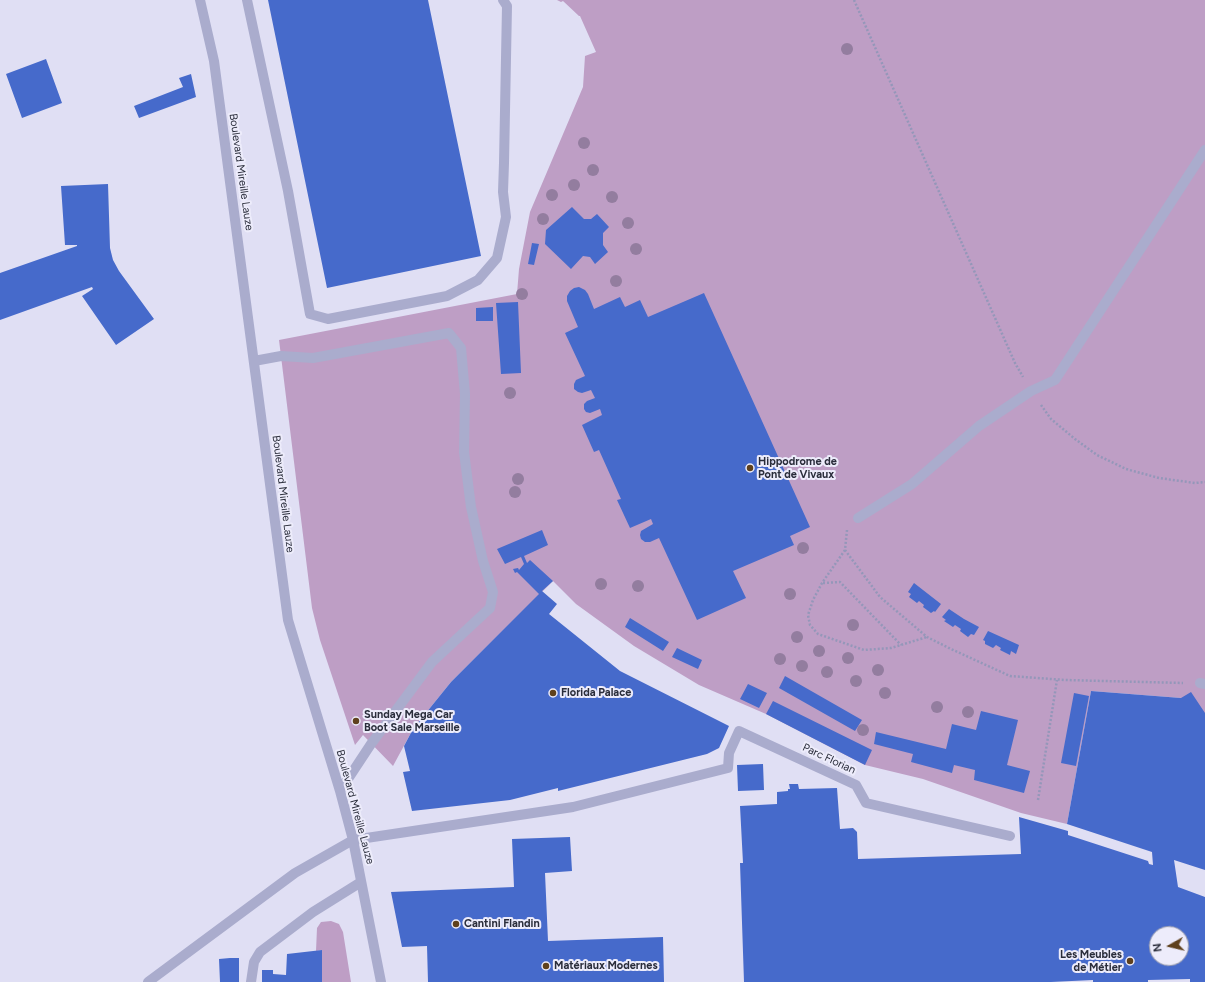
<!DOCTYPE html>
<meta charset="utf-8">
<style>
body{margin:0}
#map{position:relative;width:1205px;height:982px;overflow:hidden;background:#e0dff4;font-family:Figtree,sans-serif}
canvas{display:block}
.north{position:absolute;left:1149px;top:926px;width:40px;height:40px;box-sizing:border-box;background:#edecfb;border:1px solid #9fa0ae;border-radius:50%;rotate:262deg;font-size:11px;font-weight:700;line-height:16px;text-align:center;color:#2a2d3b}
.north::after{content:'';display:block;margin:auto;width:14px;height:18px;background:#5f411d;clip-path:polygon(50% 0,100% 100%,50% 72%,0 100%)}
</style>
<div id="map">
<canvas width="1205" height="982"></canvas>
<div class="north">N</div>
</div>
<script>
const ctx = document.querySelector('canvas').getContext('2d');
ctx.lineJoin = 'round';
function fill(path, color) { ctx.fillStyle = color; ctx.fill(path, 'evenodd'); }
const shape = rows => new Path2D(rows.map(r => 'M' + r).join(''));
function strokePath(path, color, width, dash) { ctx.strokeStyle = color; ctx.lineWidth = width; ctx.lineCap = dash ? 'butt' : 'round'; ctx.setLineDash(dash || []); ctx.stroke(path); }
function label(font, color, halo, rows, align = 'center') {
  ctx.font = font + ' Figtree,sans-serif'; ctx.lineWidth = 4; ctx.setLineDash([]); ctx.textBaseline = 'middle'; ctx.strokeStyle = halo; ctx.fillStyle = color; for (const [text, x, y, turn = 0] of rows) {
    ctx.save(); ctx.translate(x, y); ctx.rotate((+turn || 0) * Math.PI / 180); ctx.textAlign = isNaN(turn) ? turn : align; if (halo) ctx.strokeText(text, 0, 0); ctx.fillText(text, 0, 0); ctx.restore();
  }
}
fill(shape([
 [557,0,1205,0,1205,731,1181,698,1091,691,1067,824,1021,813,923,779,865,765,766,714,699,685,634,646,576,604,553,581,451,682,413,729,393,766,363,735,355,745,320,640,312,608,279,340,517,294,519,269,530,212,583,87,585,56,596,52,580,16,579,16,563,1,561,2],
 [331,921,339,924,343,932,351,982,322,982,322,950,316,951,317,928,321,922]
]), '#be9ec5');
fill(shape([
 [268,0,428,0,481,256,327,288],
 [46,59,62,103,22,118,6,74],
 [191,74,196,97,139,118,134,106,183,87,179,78],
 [108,184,110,248,113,260,119,271,154,319,116,345,82,296,93,289,92,287,0,320,0,273,77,246,77,245,65,245,61,186],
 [572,207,584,219,591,219,597,214,609,227,603,233,603,245,608,252,595,264,590,257,583,256,571,269,545,244,546,230],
 [532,243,539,244,534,265,528,264],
 [579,287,585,290,588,294,594,309,620,297,625,307,640,300,648,317,704,293,810,527,790,536,794,545,733,571,746,598,697,620,659,538,650,542,645,542,641,539,640,535,641,531,653,524,651,519,630,528,617,500,621,499,599,450,594,452,582,425,602,415,600,409,590,413,586,412,584,409,584,404,587,401,595,398,591,390,582,393,578,392,574,389,574,384,576,380,585,376,565,333,578,327,567,301,567,296,570,291,574,288],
 [518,302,521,373,501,374,496,303],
 [493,307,493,321,476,321,476,308],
 [542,530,548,545,524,556,527,563,530,560,553,581,542,591,557,604,549,614,620,671,729,726,719,748,707,754,558,791,558,788,510,800,412,811,403,772,410,771,404,746,413,729,451,682,539,594,517,572,515,573,513,569,518,568,519,570,524,564,521,557,505,564,497,549],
 [914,583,941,604,935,612,934,611,931,613,923,607,924,605,919,601,917,603,909,597,911,594,908,592],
 [949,609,964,619,979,627,974,635,971,634,968,637,960,631,961,629,955,625,953,627,944,621,946,620,942,617],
 [630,618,669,642,663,651,625,627],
 [988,631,1019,645,1016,654,1011,651,1010,655,1000,650,1001,648,996,645,993,648,985,644,985,641,983,640],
 [677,648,702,660,698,669,672,657],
 [785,676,862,720,855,731,779,688],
 [748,684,767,693,759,708,740,699],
 [1091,691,1181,698,1191,692,1205,713,1205,870,1174,860,1178,887,1205,897,1205,982,1190,982,1190,979,1148,980,1148,982,1093,982,1093,980,1051,982,744,982,740,863,743,863,740,806,777,804,777,792,788,791,788,789,790,789,789,784,798,784,799,789,837,788,840,829,853,828,857,832,858,859,1021,854,1019,817,1068,831,1068,835,1148,861,1149,864,1153,865,1152,852,1067,824],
 [1157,934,1181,934,1181,958,1157,958],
 [1074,693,1089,696,1076,766,1061,763],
 [773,701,872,750,865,765,766,714],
 [981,711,1018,720,1007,765,1030,771,1024,793,974,780,975,770,954,765,952,773,911,762,913,754,874,744,876,732,946,749,952,724,976,730],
 [763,764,764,790,738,791,737,765],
 [570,837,572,871,545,873,548,941,663,937,664,982,428,982,427,946,402,947,391,892,514,887,512,839],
 [322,950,322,982,262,982,262,970,273,970,273,974,286,975,287,954],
 [230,958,239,958,239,982,220,982,219,959]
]), '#466acb');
strokePath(shape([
 [854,0,1015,363,1023,377],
 [1041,405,1051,419,1075,439,1097,455,1126,469,1159,478,1195,483,1205,482],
 [847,530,845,550,880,597,927,637,951,649,1010,676,1065,680,1183,683],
 [845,550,822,583,813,600,808,615,810,625,818,634,864,650,891,648,927,637],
 [823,583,840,582,901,645],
 [1038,800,1057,680]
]), '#9497b9', 2.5, [2, 2]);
strokePath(shape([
 [200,0,214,61,288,620,340,791,353,840,381,982],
 [247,0,288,191,310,314,328,319,447,296,478,280,497,258,506,217,503,192,504,163,507,6,503,0],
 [254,361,281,356,313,358,449,333,461,348,465,394,464,452,471,507,483,561,493,592,490,608,432,662,371,744,340,791],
 [858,518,912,484,979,426,1031,391,1055,380,1205,150],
 [1200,683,1205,684],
 [148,982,295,873,353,840,573,807,728,768,729,753,739,731,856,785,866,803,1010,836],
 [251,982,254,962,260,952,313,912,361,882]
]), '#aaaccd', 10);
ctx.fillStyle = '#937d9f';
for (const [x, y] of [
 [847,49],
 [584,143],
 [593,170],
 [574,185],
 [552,195],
 [612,197],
 [543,219],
 [628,223],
 [636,249],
 [616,281],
 [522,294],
 [510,393],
 [518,479],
 [515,492],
 [803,548],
 [601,584],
 [638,586],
 [790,594],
 [853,625],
 [797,637],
 [819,651],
 [848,658],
 [780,659],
 [802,666],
 [878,670],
 [827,672],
 [856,681],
 [885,693],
 [937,707],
 [968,712],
 [863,730]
]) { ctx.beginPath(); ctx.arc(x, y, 6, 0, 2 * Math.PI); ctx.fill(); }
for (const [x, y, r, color] of [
 [750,468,4,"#5f411d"],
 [553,693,4,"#5f411d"],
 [356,721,4,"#5f411d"],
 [456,924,4,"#5f411d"],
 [1130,961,4,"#5f411d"],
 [546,966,4,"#5f411d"]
]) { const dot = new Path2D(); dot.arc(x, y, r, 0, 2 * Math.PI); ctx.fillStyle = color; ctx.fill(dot); strokePath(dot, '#edecfb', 1.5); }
label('11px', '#2a2d3b', '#edecfb', [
 ["Boulevard Mireille Lauze",241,172,82],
 ["Boulevard Mireille Lauze",283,494,83],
 ["Parc Florian",829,759,25],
 ["Boulevard Mireille Lauze",355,807,75]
]);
label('bold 11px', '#2a2d3b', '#edecfb', [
 ["Hippodrome de",758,462],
 ["Pont de Vivaux",758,475],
 ["Florida Palace",561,693],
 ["Sunday Mega Car",364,715],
 ["Boot Sale Marseille",364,728],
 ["Cantini Flandin",464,924],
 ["Les Meubles",1122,955,"right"],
 ["de Métier",1122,968,"right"],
 ["Matériaux Modernes",554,966]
], 'left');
</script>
